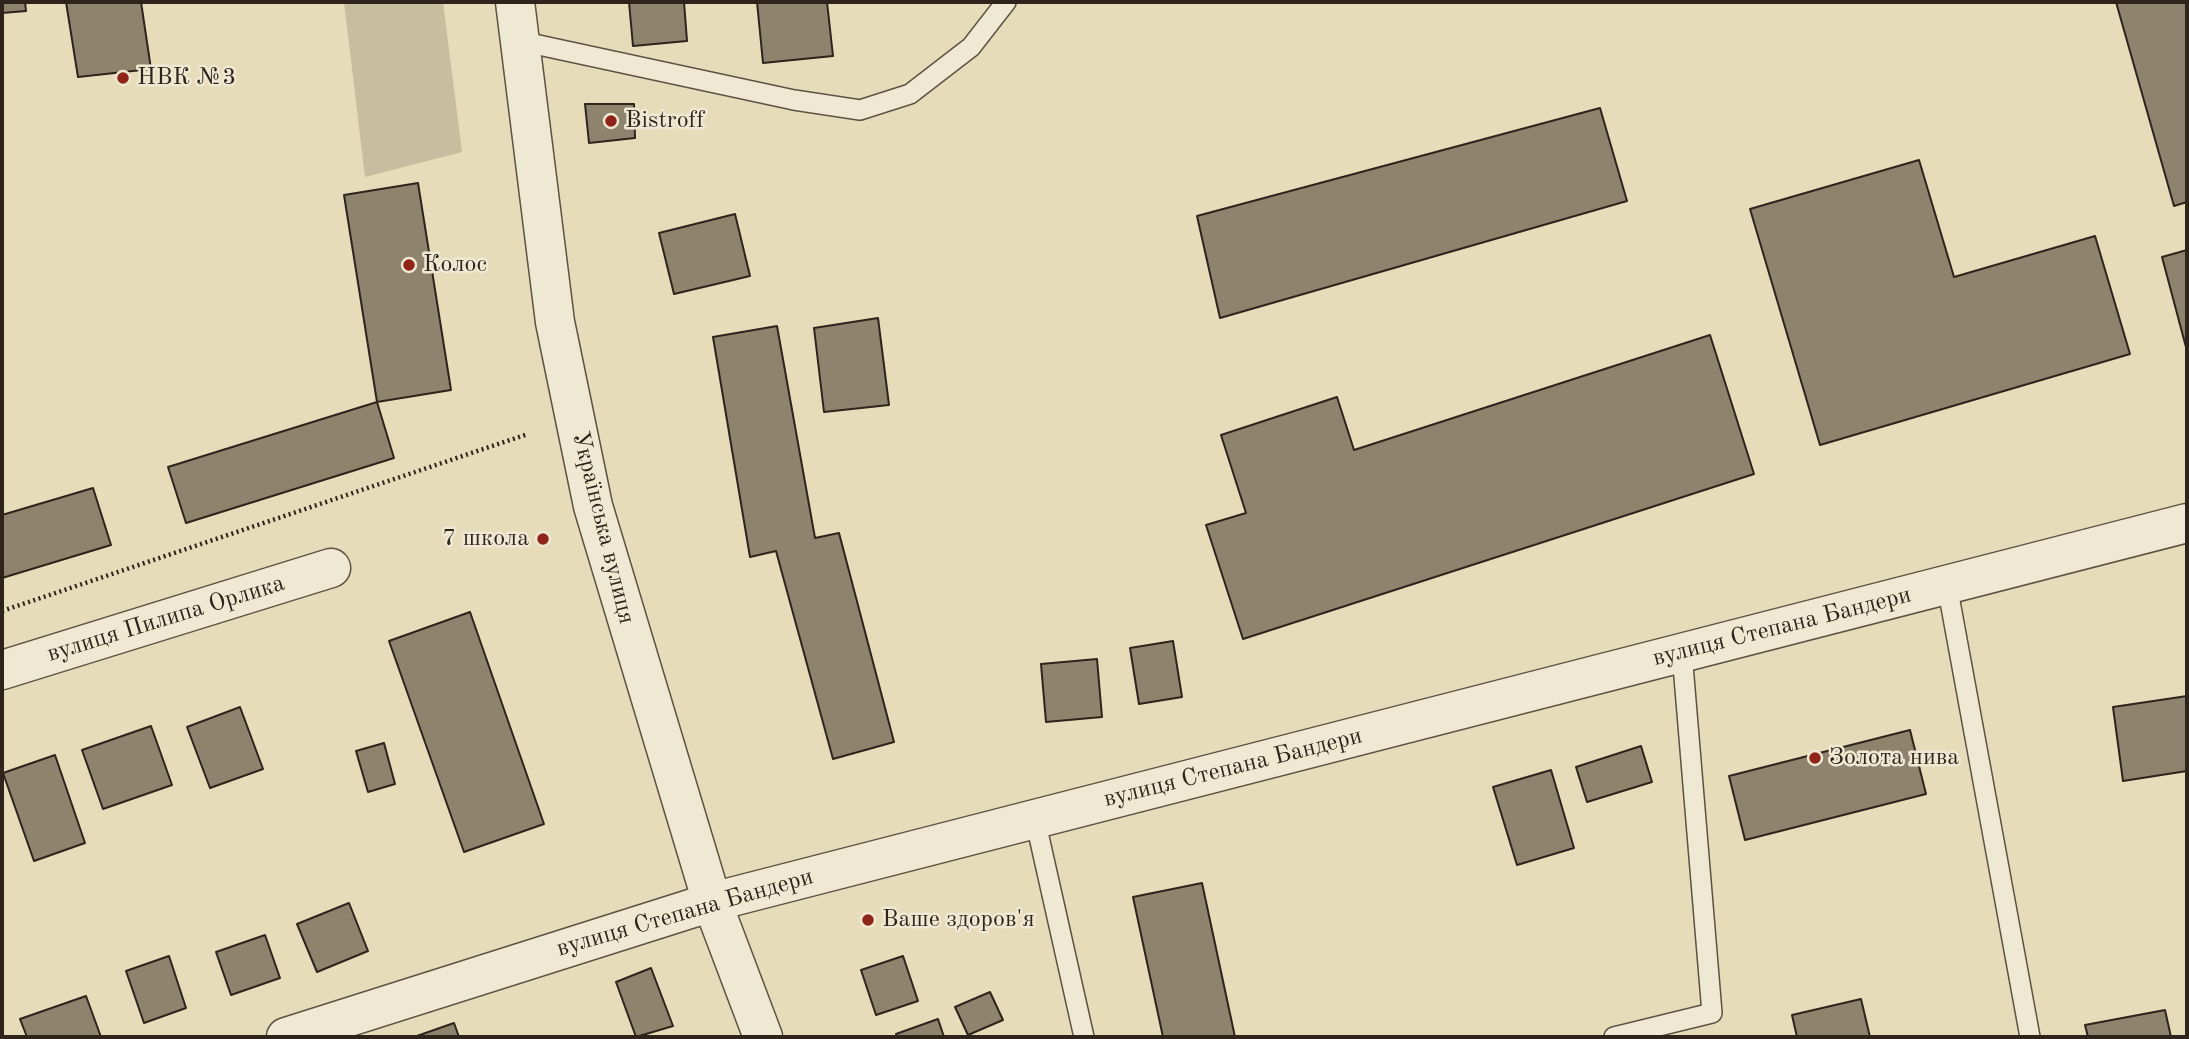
<!DOCTYPE html>
<meta charset="utf-8">
<style>
body{margin:0}
#map{position:relative;width:2189px;height:1039px;overflow:hidden;background:#e6dcba;font-family:"Old Standard TT",serif}
canvas{display:block}
.frame{position:absolute;inset:0;border:4px solid #2f241b;pointer-events:none}
</style>
<div id="map">
<canvas width="2189" height="1039"></canvas>
<div class="frame"></div>
</div>
<script>
const ctx = document.querySelector('canvas').getContext('2d');
ctx.lineJoin = 'round';
function fill(path, color) { ctx.fillStyle = color; ctx.fill(path, 'evenodd'); }
const shape = rows => new Path2D(rows.map(r => 'M' + r).join(''));
function strokePath(path, color, width, dash) { ctx.strokeStyle = color; ctx.lineWidth = width; ctx.lineCap = dash ? 'butt' : 'round'; ctx.setLineDash(dash || []); ctx.stroke(path); }
function label(font, color, halo, rows, align = 'center') {
  ctx.font = font + ' "Old Standard TT",serif'; ctx.lineWidth = 5; ctx.setLineDash([]); ctx.textBaseline = 'middle'; ctx.strokeStyle = halo; ctx.fillStyle = color; for (const [text, x, y, turn = 0] of rows) {
    ctx.save(); ctx.translate(x, y); ctx.rotate((+turn || 0) * Math.PI / 180); ctx.textAlign = isNaN(turn) ? turn : align; if (halo) ctx.strokeText(text, 0, 0); ctx.fillText(text, 0, 0); ctx.restore();
  }
}
fill(shape([
 [344,2,443,2,462,152,365,177]
]), '#c7bd9f');
const building = shape([
 [2,2,25,2,26,11,2,13,2,2],
 [66,2,141,2,151,69,78,77,66,2],
 [629,2,684,2,687,41,633,46,629,2],
 [757,2,827,2,833,56,763,63,757,2],
 [2116,2,2187,2,2187,202,2174,206,2116,2],
 [585,104,634,104,635,138,589,143,585,104],
 [1600,108,1627,201,1220,318,1197,216,1600,108],
 [1919,160,1954,277,2095,236,2130,354,1820,445,1750,209,1919,160],
 [418,183,451,390,377,402,344,195,418,183],
 [735,214,750,276,674,294,659,233,735,214],
 [2187,250,2187,351,2162,257,2187,250],
 [878,318,889,405,824,412,814,328,878,318],
 [777,326,815,538,839,533,894,742,833,759,776,551,750,557,713,337,777,326],
 [1710,335,1754,474,1243,639,1206,525,1246,513,1221,435,1337,397,1354,450,1710,335],
 [377,402,394,458,186,523,168,467,377,402],
 [93,488,111,545,2,578,2,515,93,488],
 [470,612,544,824,464,852,389,641,470,612],
 [1173,641,1182,697,1139,704,1130,648,1173,641],
 [1097,659,1102,717,1046,722,1041,664,1097,659],
 [2187,696,2187,771,2123,781,2113,707,2187,696],
 [240,707,263,769,210,788,187,727,240,707],
 [151,726,172,785,103,809,82,750,151,726],
 [1910,730,1926,794,1745,840,1729,776,1910,730],
 [384,743,395,784,368,792,356,751,384,743],
 [1641,746,1652,782,1587,802,1576,767,1641,746],
 [55,755,85,843,34,861,3,773,55,755],
 [1551,770,1574,848,1517,865,1493,787,1551,770],
 [1202,883,1235,1037,1163,1037,1133,897,1202,883],
 [349,903,368,951,317,972,297,924,349,903],
 [265,935,280,978,231,995,216,952,265,935],
 [169,956,186,1008,144,1023,126,971,169,956],
 [903,956,918,1001,876,1015,861,970,903,956],
 [651,968,673,1026,636,1037,616,982,651,968],
 [990,992,1003,1020,968,1035,955,1007,990,992],
 [86,996,101,1037,27,1037,20,1019,86,996],
 [1861,999,1870,1037,1797,1037,1792,1015,1861,999],
 [2165,1010,2171,1037,2088,1037,2085,1025,2165,1010],
 [938,1019,944,1037,897,1037,896,1034,938,1019],
 [454,1023,459,1037,414,1037,454,1023]
]);
fill(building, '#8e846e');
strokePath(building, '#2f241b', 2);
const lane = shape([
 [520,41,794,100,860,110,910,94,971,47,1006,2],
 [1947,585,2030,1037],
 [1035,819,1084,1037],
 [1614,1037,1712,1013,1682,653]
]);
const street = shape([
 [515,2,555,322,593,506,712,902,763,1037],
 [2,670,331,568],
 [286,1037,712,902,2187,523]
]);
strokePath(lane, '#5d5243', 22);
strokePath(street, '#5d5243', 41);
strokePath(shape([
 [2,611,528,434]
]), '#2f241b', 4.5, [2, 3.5]);
strokePath(lane, '#efe8d2', 19);
strokePath(street, '#efe8d2', 38);
for (const [x, y, r, color] of [
 [123,78,7,"#8f2418"],
 [611,121,7,"#8f2418"],
 [409,265,7,"#8f2418"],
 [543,539,7,"#8f2418"],
 [1815,758,7,"#8f2418"],
 [868,920,7,"#8f2418"]
]) { const dot = new Path2D(); dot.arc(x, y, r, 0, 2 * Math.PI); ctx.fillStyle = color; ctx.fill(dot); strokePath(dot, '#efe8d2', 2.5); }
label('24px', '#2f241b', '#efe8d2', [
 ["НВК №3",137,78],
 ["Bistroff",625,121],
 ["Колос",423,265],
 ["7 школа",529,539,"right"],
 ["Золота нива",1829,758],
 ["Ваше здоров'я",882,920]
], 'left');
label('24px', '#2f241b', '#efe8d2', [
 ["Українська вулиця",603,528,76],
 ["вулиця Пилипа Орлика",166,619,-17],
 ["вулиця Степана Бандери",1782,627,-14],
 ["вулиця Степана Бандери",1233,768,-14],
 ["вулиця Степана Бандери",685,913,-16]
]);
</script>
